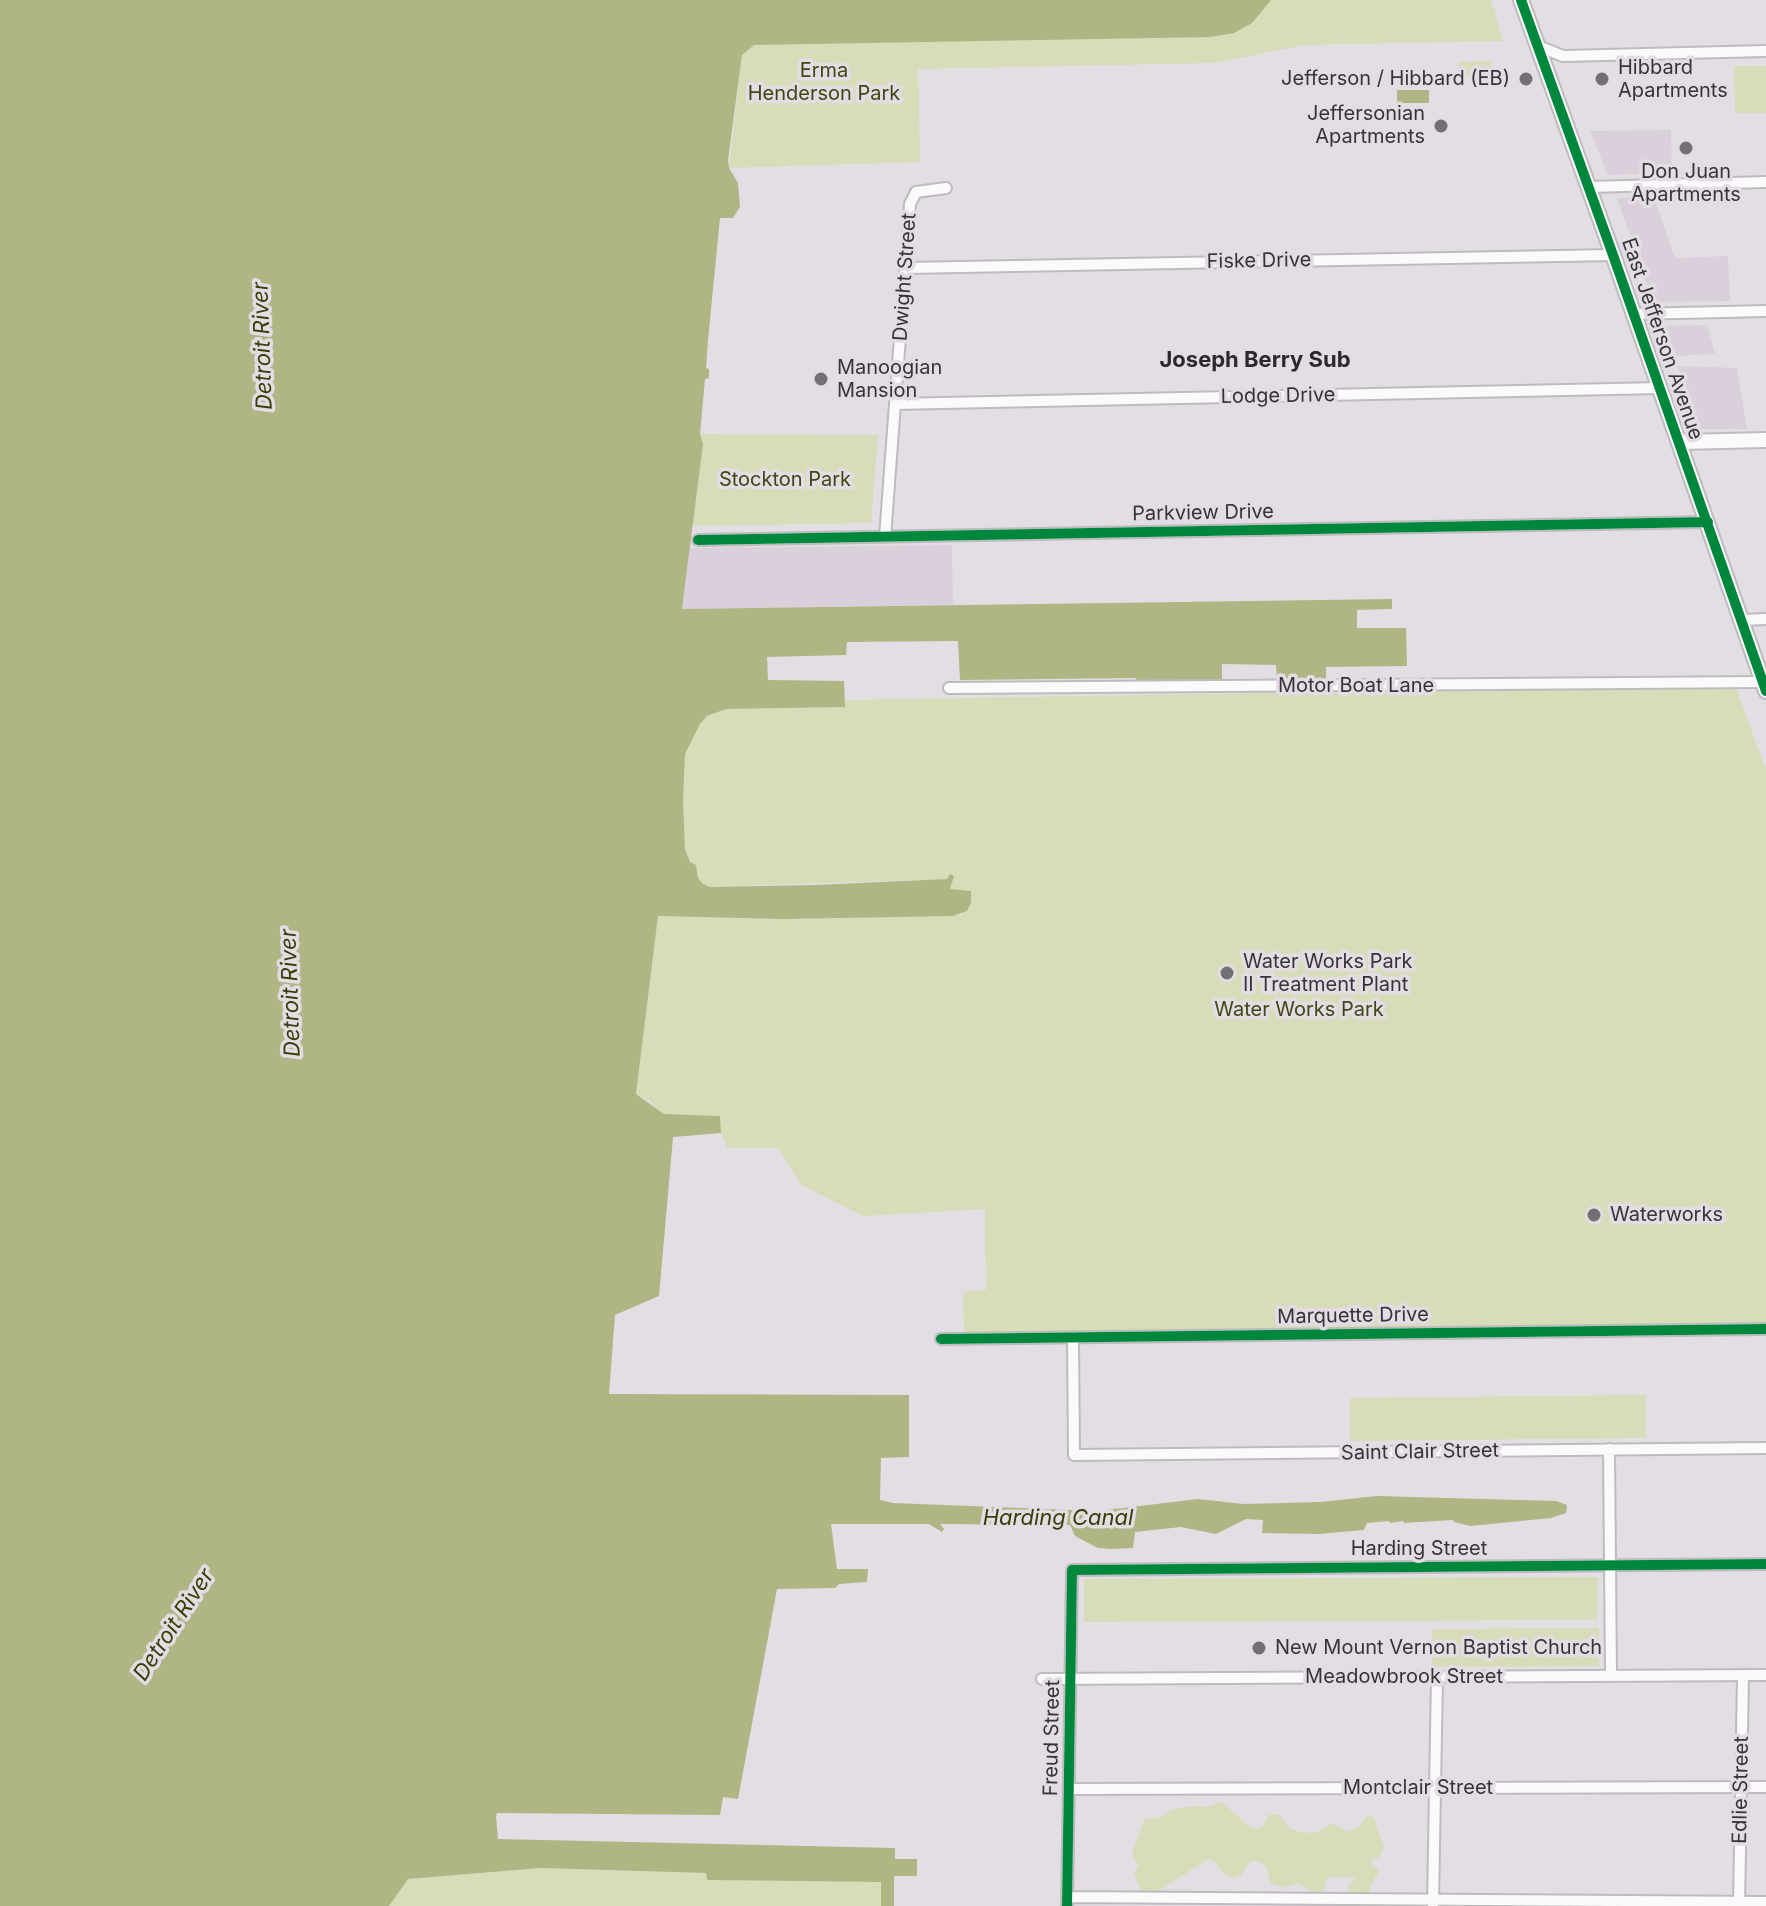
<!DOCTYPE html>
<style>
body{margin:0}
canvas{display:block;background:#e3dee3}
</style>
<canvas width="1766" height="1906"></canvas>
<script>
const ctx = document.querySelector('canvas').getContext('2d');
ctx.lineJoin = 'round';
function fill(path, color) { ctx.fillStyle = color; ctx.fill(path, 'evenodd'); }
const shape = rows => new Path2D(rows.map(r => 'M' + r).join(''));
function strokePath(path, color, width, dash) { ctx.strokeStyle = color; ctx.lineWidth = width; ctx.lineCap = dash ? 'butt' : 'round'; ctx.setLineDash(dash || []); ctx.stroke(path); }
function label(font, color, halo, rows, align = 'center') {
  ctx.font = font + ' Inter,sans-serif'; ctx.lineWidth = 7; ctx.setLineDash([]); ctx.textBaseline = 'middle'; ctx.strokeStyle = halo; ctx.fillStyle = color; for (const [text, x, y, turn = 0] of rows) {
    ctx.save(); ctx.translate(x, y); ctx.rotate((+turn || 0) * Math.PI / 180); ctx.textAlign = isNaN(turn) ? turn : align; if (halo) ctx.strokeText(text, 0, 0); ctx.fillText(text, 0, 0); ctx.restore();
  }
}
fill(shape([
 [1671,130,1672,173,1608,175,1590,131],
 [1654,197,1675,258,1728,256,1730,301,1653,302,1617,198],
 [1707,325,1715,354,1674,356,1663,326],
 [1677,366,1737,368,1747,429,1699,429],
 [952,545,953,605,682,609,690,548]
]), '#dad0db');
fill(shape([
 [748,0,1491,0,1503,41,1304,45,1215,63,918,69,920,162,729,168],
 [1491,61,1492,77,1459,78,1458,62],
 [1734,66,1766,66,1766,113,1735,113],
 [700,434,878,435,871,523,693,526],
 [1735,685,1766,770,1766,1322,964,1333,963,1292,986,1290,985,1209,863,1216,801,1185,778,1148,727,1148,721,1133,720,1116,664,1114,648,1100,636,1094,658,916,782,919,962,915,947,879,709,887,702,884,698,878,696,865,690,862,685,849,683,801,685,754,700,724,707,716,726,709,844,707,845,700],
 [1646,1395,1646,1438,1350,1441,1350,1398],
 [1598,1577,1597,1620,1084,1622,1084,1579],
 [1599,1628,1599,1666,1432,1667,1432,1629],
 [1222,1802,1250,1827,1257,1829,1263,1826,1268,1815,1279,1814,1289,1828,1303,1833,1317,1832,1333,1823,1347,1832,1357,1828,1369,1815,1374,1818,1384,1848,1379,1857,1370,1861,1379,1871,1371,1884,1369,1894,1349,1894,1348,1886,1357,1877,1327,1877,1324,1890,1315,1893,1297,1883,1283,1888,1271,1883,1265,1865,1257,1861,1250,1862,1241,1875,1232,1878,1223,1873,1214,1861,1208,1859,1157,1892,1141,1890,1134,1874,1139,1865,1134,1860,1132,1853,1144,1820,1162,1817,1170,1810,1193,1806,1207,1807],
 [540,1868,707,1873,708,1880,882,1882,881,1906,389,1906,407,1879]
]), '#d7dcb9');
fill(shape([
 [0,0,1271,0,1252,23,1234,33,1211,37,754,45,742,55,728,160,729,168,738,183,740,207,733,218,720,218,708,340,706,368,709,369,709,378,705,379,700,434,703,444,682,609,1392,599,1392,609,1357,610,1357,628,1406,628,1407,666,1326,667,1326,683,1277,683,1276,665,1222,664,1222,685,1137,686,1136,678,960,680,958,641,847,642,846,655,767,657,768,680,844,681,845,707,726,709,707,716,700,724,685,754,683,801,685,849,690,862,696,865,698,878,702,883,709,887,816,885,947,879,950,874,954,876,950,889,971,891,971,903,967,911,953,916,782,919,658,916,636,1094,664,1114,720,1116,721,1133,673,1137,659,1296,615,1315,609,1394,909,1395,909,1457,881,1458,880,1500,893,1503,1098,1511,1198,1499,1244,1504,1320,1502,1377,1496,1556,1501,1567,1505,1566,1513,1551,1518,1470,1526,1454,1522,1453,1520,1404,1523,1403,1521,1390,1523,1389,1521,1367,1523,1364,1530,1318,1534,1262,1533,1263,1520,1246,1519,1216,1534,1181,1527,1135,1532,1133,1548,1111,1549,1098,1548,1075,1536,1070,1525,940,1524,944,1529,942,1532,929,1524,831,1524,837,1569,868,1569,867,1582,839,1584,835,1588,777,1589,738,1799,723,1797,720,1815,497,1813,496,1816,498,1839,895,1848,895,1859,917,1859,917,1876,894,1876,894,1906,881,1906,881,1882,707,1880,706,1873,540,1868,408,1879,389,1906,0,1906],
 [1397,90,1429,90,1429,103,1397,103]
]), '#afb684');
const street = shape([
 [1538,46,1563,56,1766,51],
 [1589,187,1766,182],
 [906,268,1613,255],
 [1635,314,1766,311],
 [895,404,1661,388],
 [885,537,910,204,916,192,946,188],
 [698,540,1708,522],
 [1743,620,1766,619],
 [949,688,1763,682],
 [1073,1337,1074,1455,1766,1448],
 [941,1339,1766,1329],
 [1609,1449,1611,1676],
 [1042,1679,1766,1675],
 [1070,1789,1766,1787],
 [1067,1897,1766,1902],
 [1433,1904,1437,1677],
 [1067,1906,1072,1570,1766,1564],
 [1739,1906,1743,1675]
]);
const secondary = shape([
 [1521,0,1613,255,1766,691],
 [1680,442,1766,440]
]);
strokePath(street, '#bebbbf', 14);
strokePath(secondary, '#bebbbf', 18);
strokePath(street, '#fbfafb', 10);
strokePath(secondary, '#fbfafb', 14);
strokePath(shape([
 [1521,0,1613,255,1766,691],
 [698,540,1708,522],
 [941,1339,1766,1329],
 [1067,1906,1072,1570,1766,1564]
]), '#00873e', 10);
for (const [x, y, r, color] of [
 [1526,79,8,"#737074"],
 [1602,79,8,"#737074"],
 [1441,126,8,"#737074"],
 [1686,148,8,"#737074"],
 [821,379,8,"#737074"],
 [1227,973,8,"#737074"],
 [1594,1215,8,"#737074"],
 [1259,1648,8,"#737074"]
]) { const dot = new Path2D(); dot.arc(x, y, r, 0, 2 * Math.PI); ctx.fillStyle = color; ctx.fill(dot); strokePath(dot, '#e4dce5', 3); }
label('20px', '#373438', '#e4dce5', [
 ["Hibbard",1618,68],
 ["Apartments",1618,91],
 ["Jefferson / Hibbard (EB)",1510,79,"right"],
 ["Jeffersonian",1425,114,"right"],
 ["Apartments",1425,137,"right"],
 ["Don Juan",1686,172,"center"],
 ["Apartments",1686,195,"center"],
 ["Manoogian",837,368],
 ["Mansion",837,391],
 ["Water Works Park",1243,962],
 ["II Treatment Plant",1243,985],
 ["Waterworks",1610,1215],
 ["New Mount Vernon Baptist Church",1275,1648]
], 'left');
label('20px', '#404710', '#e4dce5', [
 ["Erma",824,71],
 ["Henderson Park",824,94],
 ["Stockton Park",785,480],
 ["Water Works Park",1299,1010]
]);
label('20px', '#373438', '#e4dce5', [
 ["Fiske Drive",1259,261,-1],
 ["Dwight Street",905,277,-86],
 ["East Jefferson Avenue",1662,339,71],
 ["Lodge Drive",1278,396,-1],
 ["Parkview Drive",1203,513,-1],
 ["Motor Boat Lane",1356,686],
 ["Marquette Drive",1353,1316,-1],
 ["Saint Clair Street",1420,1452,-1],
 ["Harding Street",1419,1549],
 ["Meadowbrook Street",1404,1677],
 ["Freud Street",1052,1738,-89],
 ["Montclair Street",1418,1788],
 ["Edlie Street",1741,1790,-89]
]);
label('italic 22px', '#383f04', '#e4dce5', [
 ["Detroit River",263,346,-92],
 ["Detroit River",291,993,-92],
 ["Harding Canal",1058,1518],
 ["Detroit River",174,1625,-57]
]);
label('bold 22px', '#2e282e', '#e4dce5', [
 ["Joseph Berry Sub",1255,360]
]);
</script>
